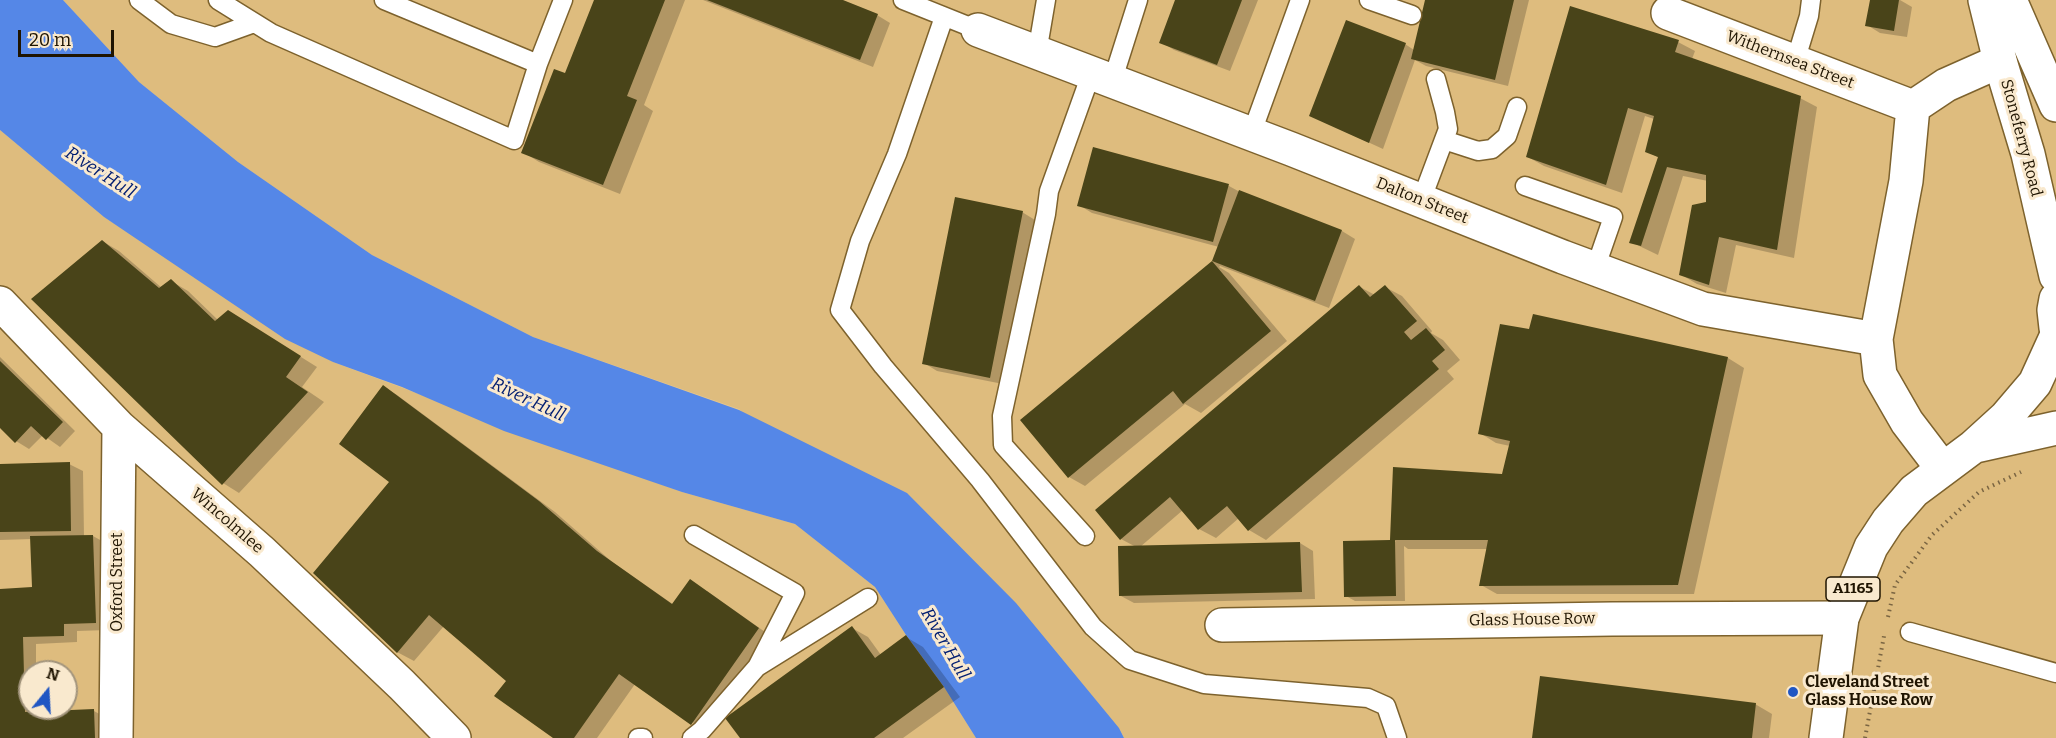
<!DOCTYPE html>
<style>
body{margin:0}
#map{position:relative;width:2056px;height:738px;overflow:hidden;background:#e5c68f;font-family:Bitter,serif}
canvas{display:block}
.north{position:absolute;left:18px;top:660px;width:60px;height:60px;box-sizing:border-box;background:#f9e9ce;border:2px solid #a2947c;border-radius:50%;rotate:18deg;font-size:16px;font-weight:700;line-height:24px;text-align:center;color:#1f1401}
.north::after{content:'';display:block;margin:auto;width:21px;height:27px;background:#2056c3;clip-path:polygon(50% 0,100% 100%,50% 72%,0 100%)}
.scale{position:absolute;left:18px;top:30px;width:96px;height:27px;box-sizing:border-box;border:3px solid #1f1401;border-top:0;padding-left:8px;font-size:18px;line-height:21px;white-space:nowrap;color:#1f1401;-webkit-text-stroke:4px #f9e9ce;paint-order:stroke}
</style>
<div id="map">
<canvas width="2056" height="738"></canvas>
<div class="north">N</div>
<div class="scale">20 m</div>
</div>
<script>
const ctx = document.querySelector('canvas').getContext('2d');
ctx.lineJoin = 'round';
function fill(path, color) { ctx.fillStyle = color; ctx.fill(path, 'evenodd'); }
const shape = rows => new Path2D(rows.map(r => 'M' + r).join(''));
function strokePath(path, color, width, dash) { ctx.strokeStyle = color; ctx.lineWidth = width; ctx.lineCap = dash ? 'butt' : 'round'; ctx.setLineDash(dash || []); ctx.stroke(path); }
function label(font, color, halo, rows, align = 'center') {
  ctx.font = font + ' Bitter,serif'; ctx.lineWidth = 6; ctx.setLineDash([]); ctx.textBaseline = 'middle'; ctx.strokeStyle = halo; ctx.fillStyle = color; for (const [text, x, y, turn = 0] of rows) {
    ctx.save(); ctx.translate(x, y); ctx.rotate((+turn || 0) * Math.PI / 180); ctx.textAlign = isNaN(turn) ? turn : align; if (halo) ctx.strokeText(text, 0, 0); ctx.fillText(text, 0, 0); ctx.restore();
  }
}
fill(shape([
 [63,0,2056,0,2056,738,1124,738,1119,728,739,409,533,337,372,255,238,162,139,82],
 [0,130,104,217,333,362,682,492,795,524,875,587,906,635,944,687,976,738,0,738],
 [30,672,66,672,66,708,30,708]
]), '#debc7e');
fill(shape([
 [0,0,63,0,139,82,238,162,372,255,533,337,739,410,907,493,1016,603,1119,728,1124,738,976,738,944,687,906,635,875,587,795,524,682,492,504,431,402,387,333,362,285,339,104,217,0,130]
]), '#5587e7');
fill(shape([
 [596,0,685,0,644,105,653,111,620,194,539,162,523,152,566,75],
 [703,0,839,0,877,15,890,23,873,67],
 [1177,0,1258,0,1230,71,1174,50,1161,42],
 [1427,0,1529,0,1508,86,1426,66,1415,60,1383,149,1311,116,1405,44,1414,50],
 [1871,0,1900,0,1912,7,1907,37,1880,33,1867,25],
 [1678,42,1695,51,1692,59,1800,98,1817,107,1794,258,1736,245,1726,293,1697,284,1680,274,1707,204,1708,181,1683,176,1658,255,1631,242,1659,158,1647,151,1654,119,1645,116,1622,193,1544,166,1528,157],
 [1094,149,1229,186,1240,192,1342,231,1355,239,1329,308,1220,266,1219,267,1229,273,1287,341,1201,413,1185,404,1085,486,1069,477,1213,262,1219,247,1092,213,1079,205],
 [1022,212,1035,220,1003,384,937,371,924,363],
 [102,241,119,251,162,288,171,281,188,291,218,320,245,322,317,367,302,387,324,402,239,493,223,483],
 [1360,287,1375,295,1385,287,1402,296,1432,331,1431,333,1443,340,1460,360,1447,371,1454,379,1266,540,1249,530,1239,518,1216,538,1199,529,1183,510,1140,547,1300,543,1313,551,1315,599,1134,603,1121,596,1136,547,1121,539],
 [1530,330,1728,358,1744,368,1694,594,1497,594,1481,585,1488,549,1408,549,1404,546,1405,601,1355,601,1346,596,1345,542,1396,542,1392,539,1504,476,1510,446,1496,443,1480,433],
 [0,357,75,431,60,447,43,435,29,449,16,441,0,426],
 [384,387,397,395,555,512,611,561,674,605,707,591,775,639,709,733,635,684,597,738,556,738,508,680,444,626,414,661,397,652,391,482],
 [69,464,83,471,84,536,93,536,102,541,108,630,77,631,77,642,36,644,36,672,30,672,30,708,38,708,38,713,94,711,110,720,111,738,0,738,0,590,37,589,32,539,0,540,0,465],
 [852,628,868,637,881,655,906,637,923,647,960,697,903,738,741,738],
 [1755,704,1772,714,1769,738,1534,738]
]), '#0003');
fill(shape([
 [594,0,665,0,627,96,637,100,603,185,521,153,554,69,565,73],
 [707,0,843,0,878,14,860,60],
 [1175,0,1242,0,1217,65,1159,43],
 [1425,0,1514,0,1495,80,1411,59],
 [1870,0,1899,0,1894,31,1865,26],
 [1570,6,1679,40,1675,52,1801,96,1777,250,1719,237,1709,285,1679,275,1692,205,1706,202,1706,175,1667,167,1641,246,1629,243,1658,157,1645,152,1654,116,1628,108,1606,185,1526,157],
 [1346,20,1406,43,1369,143,1309,116],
 [1093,147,1229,184,1213,242,1077,206],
 [1239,190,1342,230,1315,301,1212,261],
 [955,197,1023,211,990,378,922,364],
 [102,240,159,288,171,279,215,321,228,310,301,356,286,377,308,392,222,485,31,299],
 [1212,261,1271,331,1183,404,1173,391,1068,478,1020,420],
 [1359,285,1370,297,1385,285,1417,321,1404,332,1411,340,1426,328,1445,350,1432,361,1439,369,1248,531,1227,506,1198,530,1170,497,1120,540,1095,510],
 [1533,314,1728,357,1678,585,1479,586,1488,540,1395,540,1396,596,1344,597,1343,541,1390,540,1393,467,1502,474,1510,441,1478,434,1500,324,1529,329],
 [0,361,63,422,46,440,31,426,15,443,0,428],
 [383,385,539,501,597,551,672,604,690,579,759,628,691,725,619,674,574,738,553,738,494,696,506,681,429,615,397,653,313,573,389,482,339,444],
 [70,462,71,531,0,532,0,464],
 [93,535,96,623,64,624,64,636,23,637,25,712,94,709,95,738,0,738,0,589,32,587,30,536],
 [1300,542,1302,592,1119,596,1118,546],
 [852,626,875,658,906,635,944,687,874,738,740,738,725,718],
 [1540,676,1756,703,1752,738,1532,738]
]), '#494419');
const service = shape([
 [139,0,171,24,215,37,254,23],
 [218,0,271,33,514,140,538,64,563,0],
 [384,0,538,64],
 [903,0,978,30],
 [1369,0,1412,15],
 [944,17,897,154,860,241,840,310,883,366,980,480,1093,627,1130,660,1204,684,1368,698,1386,706,1397,738],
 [1037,53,1046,0],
 [1795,62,1809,16,1811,0],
 [1112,82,1138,0],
 [1251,135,1300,0],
 [1444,140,1478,151,1492,149,1507,136,1517,107],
 [1525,186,1613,217,1595,269],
 [1421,201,1448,129,1445,112,1436,79],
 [694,535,795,593,757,667],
 [1085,536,1003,445,1002,416,1046,214,1049,191,1091,74],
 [1910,632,2056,673],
 [638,738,643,738],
 [692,738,702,730,757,667,868,598]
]);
const minor = shape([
 [1668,13,1913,107],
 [978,30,1291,149,1563,257,1703,309,1876,339],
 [0,303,119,427,262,552,402,685,454,738],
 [1942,468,1907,422,1880,375,1876,339,1906,181,1913,107,1946,85,2000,61],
 [1222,625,1612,619,1842,618],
 [116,738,119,427]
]);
const primary = shape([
 [1976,446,2056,428],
 [1826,738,1842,618,1871,547,1888,521,1914,491,1973,447,2006,417,2035,383,2056,337]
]);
const trunk = shape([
 [1985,0,2000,61,2028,154,2056,276],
 [2010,0,2056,105],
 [2056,299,2054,310,2056,328]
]);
strokePath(service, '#7d622d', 21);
strokePath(minor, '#7d622d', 36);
strokePath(primary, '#7d622d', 36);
strokePath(trunk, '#7d622d', 36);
strokePath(shape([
 [1888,617,1895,585,1932,535,1979,492,2021,472],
 [1865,738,1884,636]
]), '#7a6542', 4, [1.5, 4.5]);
strokePath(service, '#fff', 18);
strokePath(minor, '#fff', 33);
strokePath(primary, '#fff', 33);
strokePath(trunk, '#fff', 33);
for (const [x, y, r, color] of [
 [1793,692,6,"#2056c3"]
]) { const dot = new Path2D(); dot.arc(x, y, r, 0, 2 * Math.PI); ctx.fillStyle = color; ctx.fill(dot); strokePath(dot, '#f9e9ce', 2); }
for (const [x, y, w] of [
 [1853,589,54]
]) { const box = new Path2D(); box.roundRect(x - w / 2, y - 12, w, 24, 4.5); ctx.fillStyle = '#f9e9ce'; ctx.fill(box); strokePath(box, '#1f1401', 1.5); }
label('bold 15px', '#1f1401', null, [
 ["A1165",1853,589]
]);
label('16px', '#1f1401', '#f9e9ce', [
 ["Withernsea Street",1790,60,21],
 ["Stoneferry Road",2021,138,75],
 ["Dalton Street",1422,201,22],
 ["Wincolmlee",227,521,41],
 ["Oxford Street",118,582,-90],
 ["Glass House Row",1532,620,-1]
]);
label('bold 16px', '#1f1401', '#f9e9ce', [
 ["Cleveland Street",1805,683],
 ["Glass House Row",1805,701]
], 'left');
label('italic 18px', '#001d71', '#f9e9ce', [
 ["River Hull",100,173,33],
 ["River Hull",528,400,25],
 ["River Hull",945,644,60]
]);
</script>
